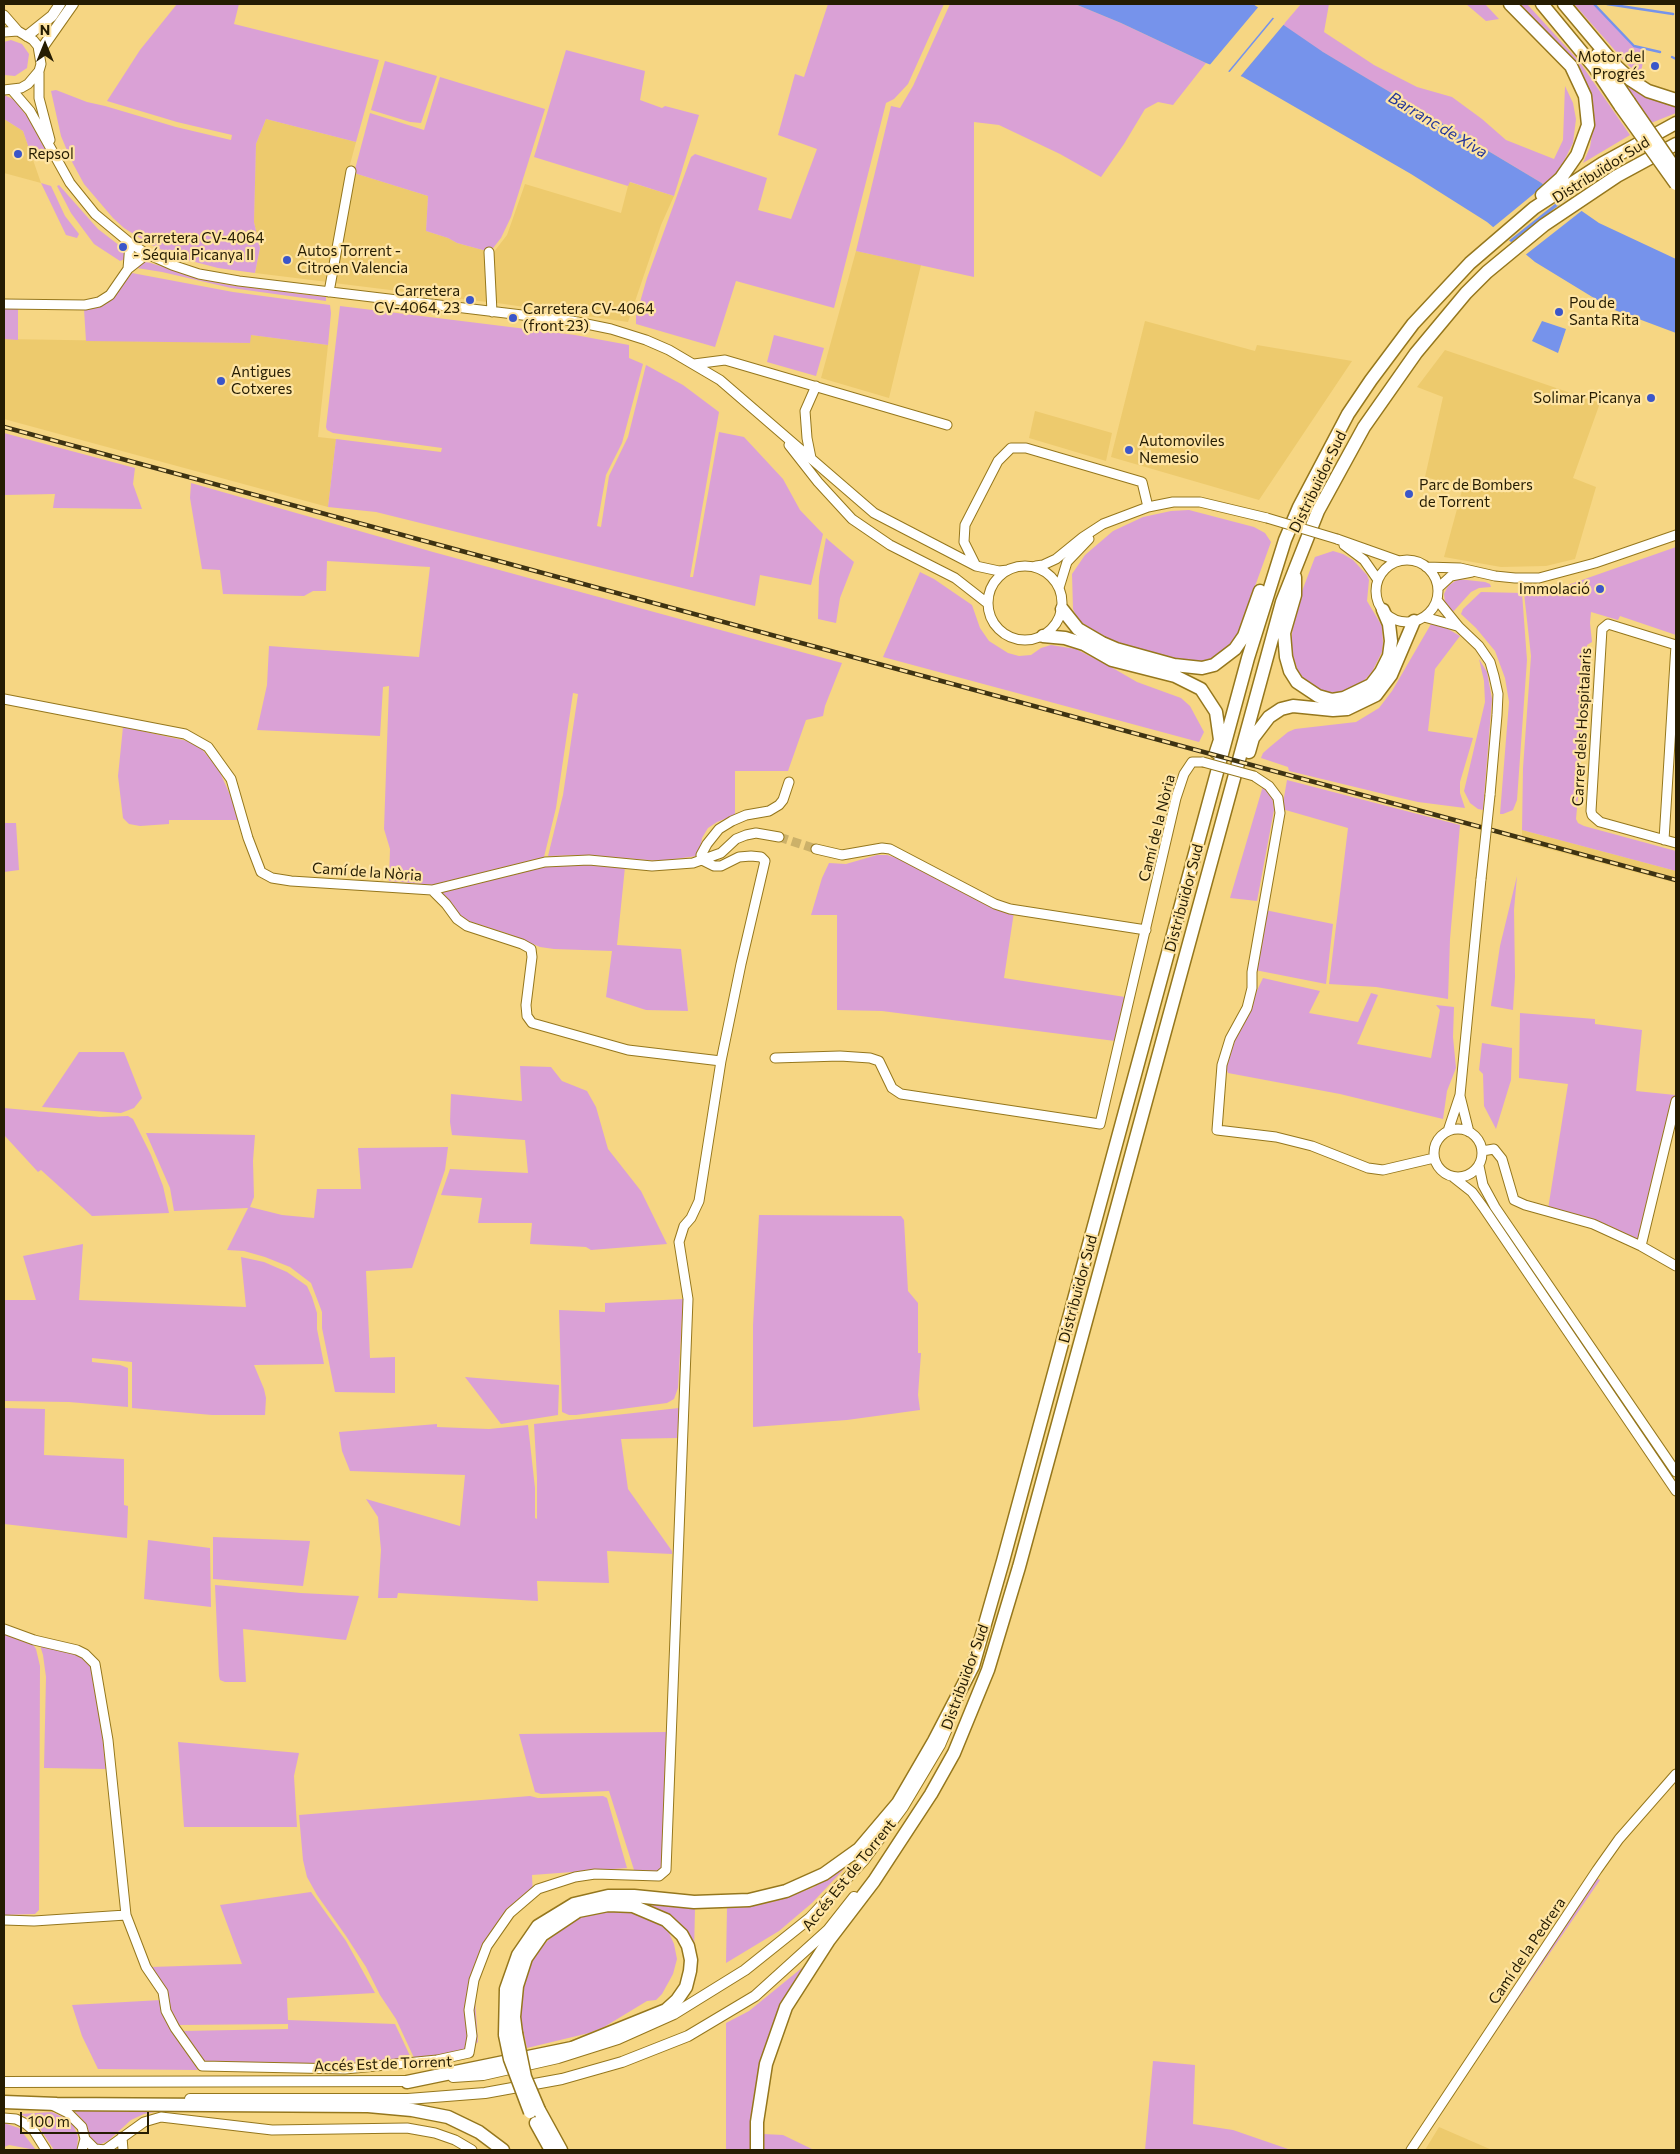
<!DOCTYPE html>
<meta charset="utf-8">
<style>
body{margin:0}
#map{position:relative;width:1680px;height:2154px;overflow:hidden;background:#f6d683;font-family:Commissioner,sans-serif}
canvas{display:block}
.frame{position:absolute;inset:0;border:5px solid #251c02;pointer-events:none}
.north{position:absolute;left:20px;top:20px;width:50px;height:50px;-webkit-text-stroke:4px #fee4a3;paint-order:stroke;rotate:0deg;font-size:14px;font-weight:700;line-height:20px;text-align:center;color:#251c02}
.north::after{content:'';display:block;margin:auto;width:18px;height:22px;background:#251c02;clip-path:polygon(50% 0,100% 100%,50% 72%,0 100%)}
.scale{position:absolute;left:20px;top:2112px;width:129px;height:22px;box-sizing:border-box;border:2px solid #251c02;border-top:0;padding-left:6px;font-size:15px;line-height:18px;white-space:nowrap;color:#251c02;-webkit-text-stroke:4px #fee4a3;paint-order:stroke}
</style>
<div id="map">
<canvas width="1680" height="2154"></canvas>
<div class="frame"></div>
<div class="north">N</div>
<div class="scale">100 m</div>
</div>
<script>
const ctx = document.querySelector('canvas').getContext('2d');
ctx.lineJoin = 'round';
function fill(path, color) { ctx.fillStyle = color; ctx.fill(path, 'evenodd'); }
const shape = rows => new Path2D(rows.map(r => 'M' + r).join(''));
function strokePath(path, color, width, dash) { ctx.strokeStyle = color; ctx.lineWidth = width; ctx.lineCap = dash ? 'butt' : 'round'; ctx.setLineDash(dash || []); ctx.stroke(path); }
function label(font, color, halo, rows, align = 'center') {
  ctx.font = font + ' Commissioner,sans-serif'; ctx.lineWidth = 4.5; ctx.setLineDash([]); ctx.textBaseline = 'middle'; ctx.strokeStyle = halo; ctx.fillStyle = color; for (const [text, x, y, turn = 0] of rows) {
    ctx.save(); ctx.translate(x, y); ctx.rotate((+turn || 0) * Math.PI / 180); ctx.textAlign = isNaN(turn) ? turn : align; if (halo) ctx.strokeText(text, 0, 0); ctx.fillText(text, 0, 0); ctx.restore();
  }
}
fill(shape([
 [4,119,23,131,41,183,4,173],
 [266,119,356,142,348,172,328,282,255,273,260,248,254,222,256,144],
 [354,173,428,196,426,231,448,238,457,243,490,252,487,302,334,283],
 [629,182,674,196,661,225,628,322,490,302,493,253,507,235,525,184,621,213],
 [856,251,921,265,889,398,821,378],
 [1145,321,1255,351,1257,345,1352,361,1259,500,1111,457],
 [251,335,328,345,318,437,336,439,328,507,4,419,4,339,249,343],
 [1445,350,1600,403,1573,478,1596,487,1575,559,1546,566,1501,567,1444,557,1463,487,1425,477,1443,397,1417,387],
 [1035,411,1112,433,1106,461,1029,438],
 [1522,830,1676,871,1676,883,1522,842],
 [1439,2127,1492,2150,1425,2150]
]), '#edca6d');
fill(shape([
 [177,4,239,4,234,24,379,60,356,142,266,119,256,144,254,222,260,248,255,273,218,268,180,258,151,245,124,228,113,218,84,184,71,160,61,136,51,91,56,90,87,102,105,106,176,127,231,140,232,135,177,122,107,101,140,50],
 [828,4,944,4,908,84,894,99,886,103,834,308,736,281,715,347,636,324,636,316,647,278,691,157,695,154,767,178,758,210,791,219,817,149,778,135,795,74,804,77],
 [950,4,1075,4,1121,23,1206,63,1173,105,1158,102,1145,109,1124,144,1101,177,1060,154,999,125,974,122,974,277,856,251,891,106,900,108,913,86],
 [1301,4,1329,4,1324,32,1374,65,1417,87,1452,97,1482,119,1506,140,1554,159,1563,140,1565,86,1573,103,1576,119,1573,143,1557,175,1545,185,1321,51,1283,25],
 [1466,4,1485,4,1499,19,1486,21],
 [1519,4,1527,4,1579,61,1630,135,1583,163,1590,147,1594,123,1592,96,1579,66],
 [1574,4,1594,4,1635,47,1646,49,1640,76,1627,64],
 [11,40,22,44,29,54,27,68,15,76,4,75,4,42],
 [566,50,645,71,640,100,662,108,665,106,699,115,674,196,630,182,628,186,534,157],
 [385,61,437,76,421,123,410,122,371,110],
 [1614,71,1676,104,1676,113,1651,123],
 [440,77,545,109,511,217,501,238,490,252,457,243,448,238,426,231,428,196,354,173,370,113,424,130],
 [4,95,15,100,31,122,48,155,33,160,23,131,4,119],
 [41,183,51,186,65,216,79,234,77,238,66,235],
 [59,185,98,229,124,249,125,259,120,261,94,244,71,213,57,186],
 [144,261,206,280,229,285,326,297,326,301,231,288,162,272,137,268],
 [132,273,233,292,330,305,331,313,328,345,251,335,250,343,86,341,84,309,101,306,109,301],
 [340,306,575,335,629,345,629,358,643,364,622,443,606,475,597,526,601,527,609,476,628,437,646,365,683,385,719,412,690,577,693,577,719,432,744,437,783,479,800,510,823,534,811,585,760,575,755,606,376,512,328,507,336,439,441,452,442,448,333,433,327,430,326,427],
 [4,309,18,309,18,340,4,339],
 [774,335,824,348,816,376,767,362],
 [4,433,135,468,133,484,142,509,53,508,55,494,4,495],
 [191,483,433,552,842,663,825,706,823,716,806,720,788,771,735,771,735,815,717,822,708,828,702,838,700,852,697,856,660,861,586,855,548,856,563,795,577,701,578,694,573,693,556,808,544,857,433,885,389,881,390,849,384,829,389,686,383,687,380,736,257,730,267,685,269,646,419,657,430,567,327,561,326,591,313,591,304,596,223,594,220,570,202,569,190,498],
 [1189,510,1254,527,1265,533,1271,542,1237,636,1230,646,1217,656,1197,663,1180,661,1107,640,1078,620,1073,609,1072,574,1085,555,1113,531,1143,517,1171,511],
 [826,538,854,562,840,598,836,623,818,619,819,577],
 [1676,547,1676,635,1620,616,1618,620,1591,612,1590,623,1592,642,1587,645,1580,776,1576,819,1578,823,1584,826,1676,851,1676,871,1522,830,1523,768,1531,656,1524,593,1562,587],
 [1333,551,1343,554,1353,560,1367,575,1369,580,1367,601,1382,626,1383,643,1382,652,1372,672,1361,684,1345,692,1335,693,1326,693,1316,688,1304,679,1298,671,1290,647,1296,607,1315,557],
 [920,572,934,579,972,605,980,628,989,641,1008,653,1019,656,1031,655,1041,648,1051,645,1076,649,1111,667,1137,682,1181,698,1190,706,1204,732,1199,742,883,657],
 [1458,579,1485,582,1490,584,1491,587,1479,588,1471,592,1452,613,1445,602,1444,594,1448,586],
 [1481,592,1522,593,1527,660,1517,800,1513,810,1503,814,1500,814,1509,702,1505,678,1495,651,1476,628,1461,614,1463,609],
 [1431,624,1443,626,1460,636,1435,669,1428,731,1473,738,1460,782,1460,793,1465,808,1418,802,1388,795,1289,771,1288,767,1261,758,1263,753,1271,746,1288,732,1295,729,1356,722,1379,708,1392,691],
 [1479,659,1487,672,1492,699,1483,810,1478,809,1470,803,1464,791,1485,702,1484,681],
 [123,727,197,743,219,770,241,820,169,820,169,824,140,826,129,824,123,818,118,776],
 [1287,780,1460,825,1450,939,1448,999,1376,987,1329,984,1348,828,1282,809],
 [1263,786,1272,795,1274,810,1257,901,1230,898],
 [4,823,16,823,19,870,4,872],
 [877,855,887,855,900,859,1014,912,1004,978,1125,997,1115,1041,882,1011,837,1010,837,915,811,915,822,878,829,863,846,864],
 [570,862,625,867,617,945,681,949,688,1011,646,1010,606,997,612,951,554,949,540,947,506,933,468,921,458,914,440,892,548,864],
 [1517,876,1514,910,1515,977,1513,1010,1491,1006,1491,1005,1500,946],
 [1265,910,1333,924,1326,984,1255,970],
 [1263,978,1320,991,1309,1013,1358,1022,1371,993,1378,995,1357,1044,1431,1058,1440,1010,1436,1005,1454,1007,1453,1037,1456,1068,1447,1091,1443,1119,1340,1094,1228,1073,1225,1065,1230,1047],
 [1520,1013,1595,1019,1595,1024,1642,1030,1636,1091,1675,1095,1638,1242,1548,1209,1568,1084,1519,1078],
 [1482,1043,1512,1048,1511,1080,1496,1129,1484,1106,1483,1074,1479,1070],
 [79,1052,124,1052,142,1098,134,1108,121,1113,42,1107],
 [520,1066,551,1067,562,1081,587,1091,596,1107,608,1149,641,1191,667,1244,591,1250,586,1247,530,1244,532,1223,478,1223,482,1198,441,1195,450,1169,528,1173,525,1140,452,1135,450,1122,451,1094,522,1101],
 [4,1108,100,1117,128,1116,133,1119,151,1155,163,1186,169,1213,92,1216,41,1170,38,1172,4,1135],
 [146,1133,255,1135,253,1161,254,1197,250,1207,282,1215,314,1218,317,1189,361,1189,358,1148,448,1147,445,1170,412,1268,366,1271,370,1358,395,1357,395,1393,335,1392,322,1328,322,1312,311,1283,290,1267,265,1257,244,1251,227,1250,248,1208,174,1211,170,1188],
 [759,1215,901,1216,904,1220,908,1291,918,1303,918,1353,921,1353,918,1395,920,1410,847,1420,753,1427,753,1325],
 [83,1244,79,1300,246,1307,241,1257,264,1262,287,1272,307,1286,312,1297,317,1313,317,1329,324,1364,254,1365,264,1389,266,1398,265,1415,212,1415,132,1408,132,1362,92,1358,92,1362,120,1365,128,1368,128,1407,69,1402,4,1401,4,1300,36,1300,23,1256],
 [683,1299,678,1388,674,1399,667,1403,576,1415,569,1415,562,1412,559,1310,605,1312,605,1303],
 [465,1377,559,1385,558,1415,501,1424],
 [4,1408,45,1409,44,1455,124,1459,124,1505,128,1506,127,1538,4,1524],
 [679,1408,677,1438,621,1439,628,1489,672,1551,672,1554,607,1551,609,1583,537,1581,538,1601,398,1593,397,1598,378,1598,381,1550,378,1517,366,1499,460,1526,465,1475,350,1471,342,1451,339,1432,437,1424,437,1427,489,1429,528,1425,535,1488,535,1518,537,1519,537,1478,534,1424],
 [213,1537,310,1541,303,1586,213,1579],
 [148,1540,210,1548,211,1607,144,1599],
 [215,1585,301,1593,359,1596,346,1640,243,1629,246,1682,225,1682,220,1680,219,1676],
 [4,1631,30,1640,36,1649,40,1666,39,1901,39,1910,35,1914,4,1915],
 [39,1642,78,1655,91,1663,96,1682,106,1769,44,1768,46,1677,43,1655],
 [666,1732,663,1838,665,1878,635,1873,609,1791,541,1794,535,1792,519,1734],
 [178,1742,299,1753,294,1776,297,1827,184,1827],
 [530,1796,538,1798,603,1796,607,1798,627,1868,532,1875,533,1897,504,1926,491,1947,478,1982,475,2000,478,2042,469,2050,415,2060,396,2019,380,1995,366,1967,346,1936,317,1895,307,1877,303,1860,299,1815],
 [845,1868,812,1903,779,1931,726,1963,727,1908,754,1906,776,1901,812,1888],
 [1597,1878,1600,1880,1486,2046,1484,2045],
 [311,1892,346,1941,375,1993,287,1998,288,2020,395,2024,412,2060,335,2065,223,2064,202,2060,181,2031,288,2029,288,2024,178,2025,151,1967,242,1964,220,1905],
 [646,1902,695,1908,694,1953,684,1929,677,1921],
 [622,1910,657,1921,667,1928,674,1944,677,1959,673,1974,662,1994,656,2000,647,2001,604,2027,589,2033,527,2048,521,2021,521,1991,533,1956,560,1928,579,1917,601,1911],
 [803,1967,787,1996,751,2150,726,2150,726,2023,749,2011],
 [161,2000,179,2039,198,2070,98,2069,82,2036,72,2005],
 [1153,2061,1195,2065,1193,2124,1233,2130,1291,2150,1145,2150],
 [73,2110,165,2110,144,2114,131,2120,108,2141,99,2145,90,2140,82,2119],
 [52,2112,67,2119,73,2124,78,2137,77,2150,54,2150,35,2121,20,2114],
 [4,2123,19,2128,36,2150,9,2145,4,2147],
 [763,2134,783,2135,814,2150,763,2150]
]), '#daa1d6');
fill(shape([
 [1075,4,1253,4,1323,52,1540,182,1599,223,1676,259,1676,333,1612,309,1535,262,1487,222,1411,174,1243,77,1206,63,1121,23],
 [1542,321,1566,329,1558,353,1532,341]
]), '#7693eb');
fill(shape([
 [1260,5,1274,16,1226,74,1208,67],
 [1276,16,1285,23,1239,78,1228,74],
 [1547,183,1565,196,1507,242,1491,229],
 [1568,198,1584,209,1524,256,1509,244]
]), '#f6d683');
strokePath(shape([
 [1594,4,1634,46,1660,52],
 [1607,4,1673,14],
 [1672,57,1676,59]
]), '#7693eb', 2.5);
strokePath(shape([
 [779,837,816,849]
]), '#ccb169', 9, [9, 4.5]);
const minor = shape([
 [4,15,18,31],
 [4,32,18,31,33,40,38,46,41,64,39,71,28,84,21,88,4,90],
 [39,73,39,98,50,140],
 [12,90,30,111,70,183,95,214,130,243,147,254,172,265,199,274,239,281,572,321,611,329,646,340,669,350,720,380,874,513,976,566,999,571,1008,570],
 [489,252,492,312],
 [128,269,130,243],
 [329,292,351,171],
 [4,304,85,305,99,302,110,295,128,269,147,254],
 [694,364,725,360,947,425],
 [789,445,818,482,852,519,890,545,955,578,987,603],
 [811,458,807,438,805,411,816,386],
 [1337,539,1399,561],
 [1344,545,1364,560,1378,580],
 '1376 591a31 31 0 1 1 62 0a31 31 0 1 1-62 0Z',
 '988 603a37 37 0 1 1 74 0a37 37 0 1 1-74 0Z',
 [976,566,964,542,965,525,998,461,1011,448,1026,448,1142,482,1148,507],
 [1036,566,1043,565,1056,559,1083,537,1103,524,1148,507,1173,502,1200,502,1267,518],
 [1426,567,1460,568,1495,576,1515,578,1539,578,1595,563,1676,535],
 [1059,588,1067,562,1089,539],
 [1438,588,1451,576,1472,572],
 [1437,600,1459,627,1479,646,1490,662,1494,676,1498,694,1497,715,1490,795],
 [1424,617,1457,626],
 [1676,645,1608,624,1602,629,1591,811,1592,815,1600,822,1676,843],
 [4,699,185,734,208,747,231,779,248,838,261,872,272,878,291,881,432,890,446,904,457,919,467,926,522,944,531,949,532,957,526,1005,527,1016,532,1023,628,1050,721,1061],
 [1254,776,1269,786,1278,798,1280,813,1252,972,1252,988,1247,1008,1230,1039,1222,1065,1217,1130,1276,1137,1312,1146,1368,1168,1383,1170,1434,1158],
 [1664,840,1676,645],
 [816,849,842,855,882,848,890,849,995,904,1010,909,1146,930],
 [432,890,545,862,589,860,652,866,693,863,721,853,736,839,746,835,756,833,779,837],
 [775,1058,840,1056,870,1058,879,1061,892,1088,901,1094,1100,1124,1176,798,1184,774,1192,762,1203,762],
 [1460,1096,1469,1132],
 '1434 1153a24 24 0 1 1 48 0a24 24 0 1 1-48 0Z',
 [1448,1131,1460,1095,1481,879],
 [1482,1151,1494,1149,1502,1159,1514,1200,1525,1205,1593,1224,1641,1246,1676,1266],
 [1479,1166,1483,1185,1495,1207,1676,1472],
 [1453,1177,1472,1192,1483,1207,1676,1491],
 [1641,1246,1676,1101],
 [4,1629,34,1640,77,1650,85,1654,95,1664,108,1740,126,1915,146,1967,163,1992,166,2011,175,2028,202,2066,345,2069,437,2060,469,2053,472,2036,469,2010,474,1980,487,1946,510,1913,538,1889,575,1877,595,1874,659,1876,666,1870,688,1299,679,1242,684,1226,691,1218,699,1201,721,1061,741,964,765,861,761,857,751,856,739,857,721,866,714,866,702,860,701,855,707,844,719,829,732,821,746,815,769,811,779,805,783,800,789,782],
 [4,1920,34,1921,126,1915],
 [54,2106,68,2113,82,2127,85,2139,82,2150],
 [4,2118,16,2119,26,2124,34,2131,46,2150],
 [122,2137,123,2150],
 [85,2139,95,2149,106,2150],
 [105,2150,144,2122,161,2117,272,2130,407,2128,435,2133,455,2140,472,2150],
 [1411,2150,1597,1870,1619,1839,1676,1774]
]);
const major = shape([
 [27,36,52,16,60,4],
 [40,51,73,4],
 [453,2077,483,2075,558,2058,618,2039,674,2014,745,1970,810,1918,864,1860,903,1807,940,1745,949,1724],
 [4,2082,413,2081],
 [190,2099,408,2099,485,2093,562,2079,622,2062,688,2036,755,1996,828,1930,854,1897]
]);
const highway = shape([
 [1510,4,1571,66,1585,96,1588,125,1577,155,1561,178,1542,195],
 [1542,4,1595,68,1621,107],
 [1564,4,1617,67,1631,80,1648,91,1676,100],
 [1597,55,1629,102],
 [1295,577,1295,595,1284,633,1286,657,1290,671,1297,682,1318,696,1332,700,1344,698,1371,685,1381,672,1389,656,1391,641,1389,624,1383,610],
 [1062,609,1078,629,1102,643,1116,649,1174,665,1202,668,1214,665,1235,649,1244,636,1260,591],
 [1043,636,1065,638,1084,644,1112,660,1175,676,1201,689,1216,712,1220,740,1216,752],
 [1249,752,1253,738,1269,717,1281,709,1293,706,1333,710,1347,709,1376,695,1391,675,1414,621],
 [505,2035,506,1989,518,1955,538,1926,574,1904,608,1896,634,1896,694,1902,749,1900,786,1891,824,1874,859,1849,898,1803,934,1741,973,1666,1003,1561,1248,658,1285,540,1299,507,1348,414,1371,380,1413,324,1470,263,1534,208,1603,163,1676,123],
 [407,2082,572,2048,666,2010,677,2000,686,1987,690,1971,691,1960,688,1946,682,1935,666,1920,633,1906,608,1905,578,1911,542,1935,526,1958,517,1986,514,2017,516,2033],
 [4,2102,57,2104,368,2106,412,2110,448,2117,479,2132,503,2150],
 [539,2110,561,2150],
 [536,2123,551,2150],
 [757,2150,757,2122,766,2064,786,2007,829,1940,874,1881,931,1794,954,1753,988,1670,1019,1567,1282,602,1318,511,1364,427,1416,353,1466,293,1487,272,1544,225,1617,176,1676,144]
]);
strokePath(minor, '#95771d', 11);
strokePath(major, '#95771d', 12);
strokePath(highway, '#95771d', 15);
strokePath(minor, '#fff', 9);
strokePath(major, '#fff', 10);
strokePath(highway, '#fff', 12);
const rail = shape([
 [4,427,1676,880]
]);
strokePath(rail, '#3e3312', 4.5);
strokePath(rail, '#fee4a3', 2.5, [8]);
const minorBridge = shape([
 [1267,518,1337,539],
 [1203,762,1254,776],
 [1481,879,1490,795]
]);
const highwayBridge = shape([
 [1629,102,1676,170],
 [1621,107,1676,184],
 [516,2033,525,2077,539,2110],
 [505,2035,510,2059,530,2112]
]);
strokePath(minorBridge, '#95771d', 11, []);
strokePath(highwayBridge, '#95771d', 15, []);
strokePath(minorBridge, '#fff', 9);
strokePath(highwayBridge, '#fff', 12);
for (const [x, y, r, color] of [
 [1655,66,5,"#3b56c9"],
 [18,154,5,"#3b56c9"],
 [123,247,5,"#3b56c9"],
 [287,260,5,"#3b56c9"],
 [470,300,5,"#3b56c9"],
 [1559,312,5,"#3b56c9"],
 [513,318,5,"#3b56c9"],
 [221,381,5,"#3b56c9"],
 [1651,398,5,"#3b56c9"],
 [1129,450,5,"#3b56c9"],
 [1409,494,5,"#3b56c9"],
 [1600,589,5,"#3b56c9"]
]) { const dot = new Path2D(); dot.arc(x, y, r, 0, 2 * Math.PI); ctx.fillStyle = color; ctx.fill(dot); strokePath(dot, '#fee4a3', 2); }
label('15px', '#251c02', '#fee4a3', [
 ["Motor del",1645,57,"right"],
 ["Progrés",1645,74,"right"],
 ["Repsol",28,154],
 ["Carretera CV-4064",133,238],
 ["- Séquia Picanya II",133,255],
 ["Autos Torrent -",297,251],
 ["Citroen Valencia",297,268],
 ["Carretera",460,291,"right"],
 ["CV-4064, 23",460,308,"right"],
 ["Pou de",1569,303],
 ["Santa Rita",1569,320],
 ["Carretera CV-4064",523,309],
 ["(front 23)",523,326],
 ["Antigues",231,372],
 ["Cotxeres",231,389],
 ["Solimar Picanya",1641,398,"right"],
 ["Automoviles",1139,441],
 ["Nemesio",1139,458],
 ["Parc de Bombers",1419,485],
 ["de Torrent",1419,502],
 ["Immolació",1590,589,"right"]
], 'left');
label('15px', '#251c02', '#fee4a3', [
 ["Distribuïdor Sud",1601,170,-32],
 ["Distribuïdor Sud",1318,482,-64],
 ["Carrer dels Hospitalaris",1582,727,-87],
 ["Camí de la Nòria",1157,828,-76],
 ["Camí de la Nòria",367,872,4],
 ["Distribuïdor Sud",1184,898,-75],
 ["Distribuïdor Sud",1078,1289,-75],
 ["Distribuïdor Sud",965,1677,-70],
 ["Accés Est de Torrent",849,1875,-51],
 ["Camí de la Pedrera",1527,1951,-56],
 ["Accés Est de Torrent",383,2064,-2]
]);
label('italic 16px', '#23369a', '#fee4a3', [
 ["Barranc de Xiva",1438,125,31]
]);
</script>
